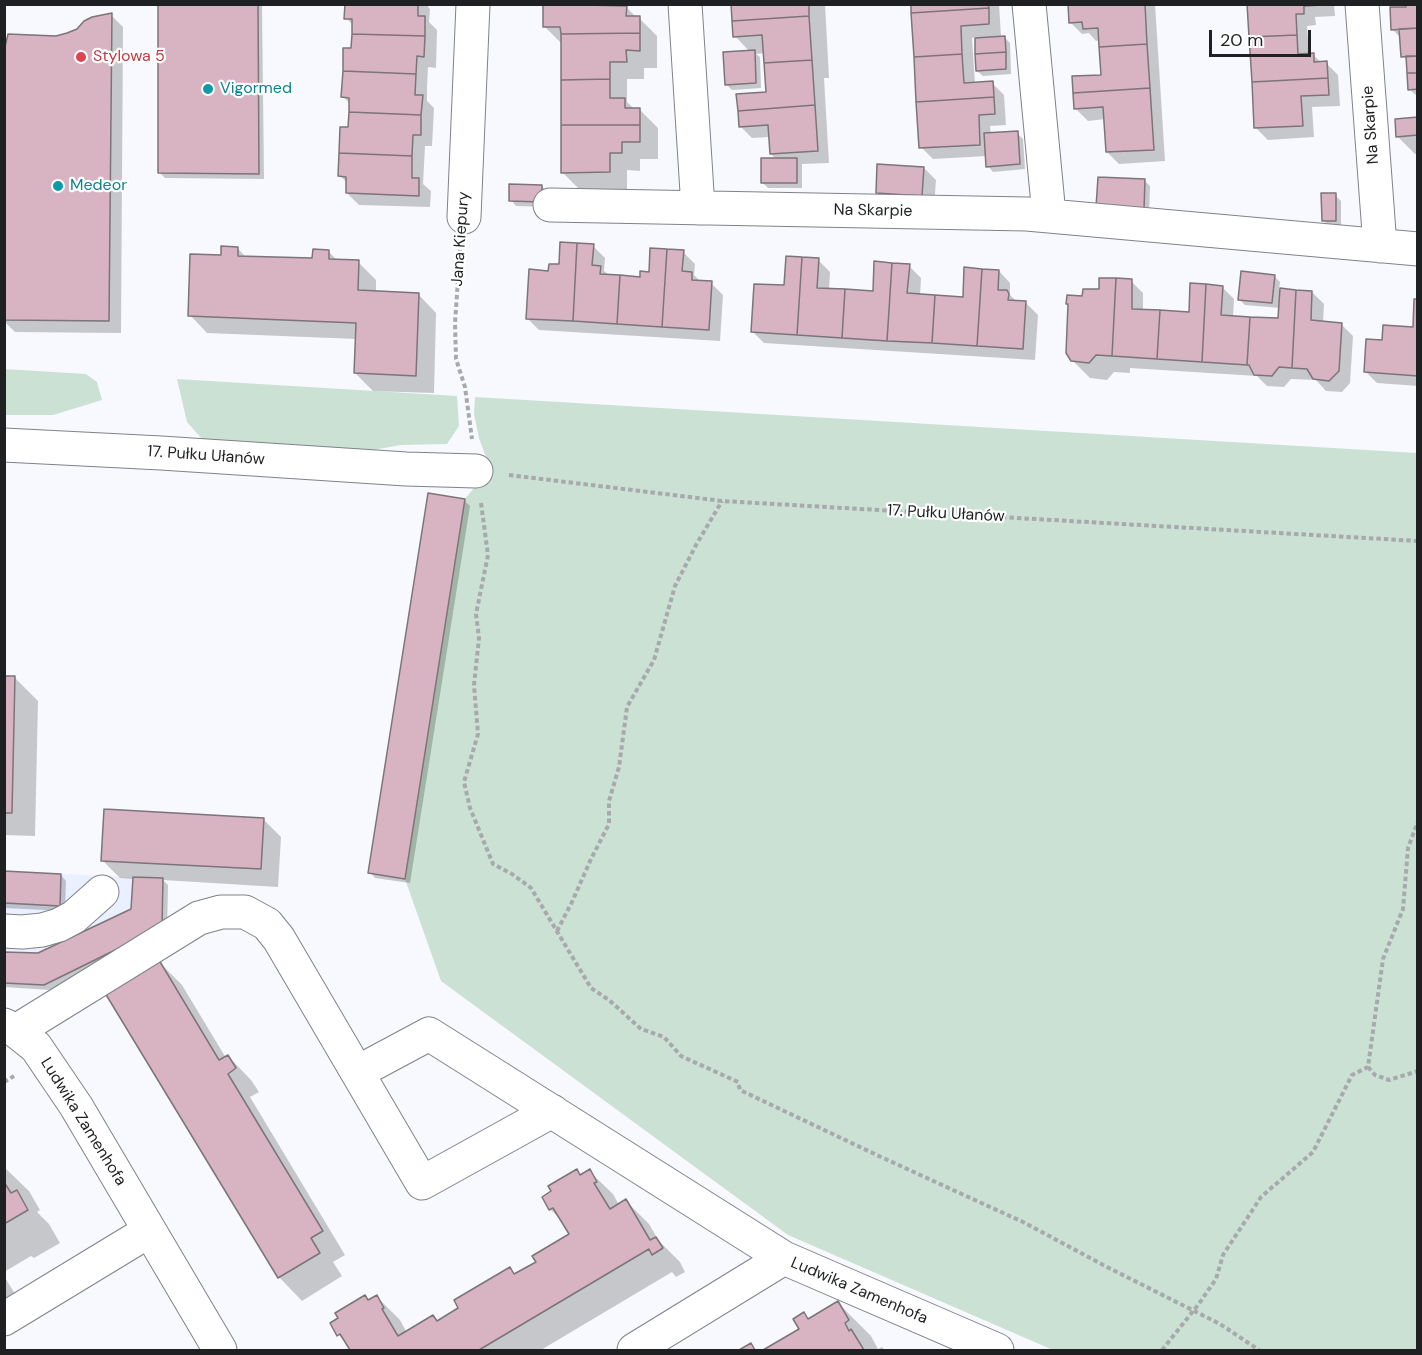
<!DOCTYPE html>
<meta charset="utf-8">
<style>
body{margin:0}
#map{position:relative;width:1422px;height:1355px;overflow:hidden;background:#f7f9fe;font-family:"DM Sans",sans-serif}
canvas{display:block}
.frame{position:absolute;inset:0;border:6px solid #1e2022;pointer-events:none}
.scale{position:absolute;left:1209px;top:30px;width:102px;height:27px;box-sizing:border-box;border:3px solid #1e2022;border-top:0;padding-left:8px;font-size:18px;line-height:21px;white-space:nowrap;color:#1e2022;-webkit-text-stroke:4px #fff;paint-order:stroke}
</style>
<div id="map">
<canvas width="1422" height="1355"></canvas>
<div class="frame"></div>
<div class="scale">20 m</div>
</div>
<script>
const ctx = document.querySelector('canvas').getContext('2d');
ctx.lineJoin = 'round';
function fill(path, color) { ctx.fillStyle = color; ctx.fill(path, 'evenodd'); }
const shape = rows => new Path2D(rows.map(r => 'M' + r).join(''));
function strokePath(path, color, width, dash) { ctx.strokeStyle = color; ctx.lineWidth = width; ctx.lineCap = dash ? 'butt' : 'round'; ctx.setLineDash(dash || []); ctx.stroke(path); }
function label(font, color, halo, rows, align = 'center') {
  ctx.font = font + ' "DM Sans",sans-serif'; ctx.lineWidth = 4.5; ctx.setLineDash([]); ctx.textBaseline = 'middle'; ctx.strokeStyle = halo; ctx.fillStyle = color; for (const [text, x, y, turn = 0] of rows) {
    ctx.save(); ctx.translate(x, y); ctx.rotate((+turn || 0) * Math.PI / 180); ctx.textAlign = isNaN(turn) ? turn : align; if (halo) ctx.strokeText(text, 0, 0); ctx.fillText(text, 0, 0); ctx.restore();
  }
}
fill(shape([
 [5,871,163,879,162,927,5,983]
]), '#eaf0ff');
fill(shape([
 [4,369,86,374,97,382,102,400,53,415,5,415],
 [177,379,457,396,459,426,447,444,401,445,362,452,339,452,202,439,187,422],
 [475,397,1417,453,1417,1350,1053,1350,788,1235,441,981,405,879,465,499,490,468,479,438,474,414]
]), '#cbe1d3');
fill(shape([
 [159,4,262,4,264,179,165,178,160,173],
 [346,4,426,4,430,9,429,22,437,30,436,68,428,67,427,87,427,101,434,108,432,146,425,146,423,184,431,191,430,207,359,205,347,193,347,183,340,175,349,128,350,104,343,96,352,50,354,26,346,18],
 [545,4,627,4,627,8,637,18,639,18,657,36,657,68,644,68,644,79,627,79,627,102,635,110,640,110,658,128,658,159,640,159,640,171,627,170,627,190,580,190,562,172,562,44,545,27],
 [745,4,825,4,829,78,824,78,829,163,802,164,802,188,768,188,763,183,777,160,771,154,770,137,752,138,740,126,767,93,765,53,756,54,760,57,761,88,732,90,727,85,750,52,735,36],
 [912,4,999,4,1001,37,1004,37,1010,43,1011,74,983,76,977,71,976,37,972,38,975,84,992,83,1004,95,1006,125,990,126,991,135,1017,133,1023,139,1025,169,993,172,988,166,987,156,933,159,921,147],
 [1069,4,1155,4,1165,161,1119,164,1107,152,1105,119,1088,121,1076,109,1103,76,1100,40,1096,41,1089,33,1082,34,1070,22],
 [1249,4,1334,4,1335,16,1315,17,1316,25,1307,26,1309,55,1313,55,1322,63,1326,63,1338,75,1340,106,1312,107,1314,137,1268,140,1256,128],
 [1418,4,1418,97,1409,89,1408,61,1403,56,1401,38,1392,29,1407,8],
 [111,15,123,27,121,333,15,332,4,321,4,58,56,37,68,35],
 [1418,119,1418,154,1415,154,1397,136],
 [924,168,936,180,934,207,889,204,877,192],
 [1145,181,1150,186,1149,214,1103,212],
 [542,186,547,192,547,207,516,206,511,200],
 [1335,195,1341,201,1341,226,1329,226,1323,220],
 [593,246,605,258,604,271,610,276,641,278,683,252,695,264,694,275,701,282,711,283,723,295,720,341,539,330,527,318,549,273],
 [237,248,247,258,314,260,329,252,338,261,358,262,376,280,376,293,419,295,436,313,434,393,373,391,355,373,357,339,207,333,190,315,222,256],
 [818,260,830,272,829,290,874,293,909,266,921,278,920,296,964,298,999,271,1010,283,1010,295,1017,302,1026,303,1038,315,1035,360,764,343,752,331,785,287],
 [1274,276,1280,282,1279,289,1312,292,1324,304,1323,323,1341,324,1353,336,1350,383,1342,392,1326,391,1316,380,1291,379,1284,387,1267,386,1257,376,1130,368,1130,373,1114,372,1107,380,1090,378,1072,360,1084,298,1100,290,1131,281,1143,293,1143,311,1190,314,1222,287,1234,299,1233,317,1280,320,1280,308,1245,305,1239,299],
 [1418,301,1418,386,1377,383,1365,371,1383,342,1414,328],
 [464,500,470,506,410,883,375,878,370,872],
 [4,677,15,678,38,701,35,836,4,835],
 [263,819,281,837,278,887,163,880,168,885,167,933,50,990,4,987,4,953,38,955,132,910,134,879,120,878,102,860],
 [4,872,61,875,66,881,65,911,4,908],
 [159,962,182,985,226,1058,228,1056,251,1080,259,1092,250,1097,345,1255,333,1262,342,1276,302,1301,279,1277],
 [4,1167,29,1191,40,1210,37,1212,49,1224,60,1243,34,1258,31,1256,4,1272],
 [576,1171,581,1176,589,1171,613,1194,619,1205,626,1201,649,1224,659,1241,680,1262,685,1272,676,1277,672,1272,541,1350,352,1350,348,1345,339,1335,332,1324,377,1297,400,1320,407,1333,433,1317,438,1322,461,1309,509,1268,516,1275,538,1262,571,1235,564,1223,550,1209],
 [4,1276,15,1294,4,1301],
 [838,1303,871,1336,878,1349,882,1347,885,1350,766,1350,801,1330,804,1314,809,1320]
]), '#0003');
const building = shape([
 [158,4,258,4,259,174,158,173,158,4],
 [345,4,418,4,418,16,425,16,425,36,352,34,352,19,344,19,345,4],
 [543,4,627,6,626,16,640,16,640,33,561,34,560,27,543,27,543,4],
 [731,4,809,4,809,16,732,21,731,4],
 [911,4,988,4,989,8,911,13,911,4],
 [1068,4,1145,4,1147,44,1099,47,1098,28,1083,29,1082,22,1069,23,1068,4],
 [1247,4,1323,4,1323,5,1304,6,1304,14,1296,14,1297,35,1249,37,1247,4],
 [1405,4,1418,4,1418,28,1391,30,1390,7,1406,7,1405,4],
 [989,8,989,24,961,26,962,54,914,57,911,13,989,8],
 [112,13,109,321,4,320,4,51,8,34,56,36,67,33,77,29,84,21,92,17,112,13],
 [809,16,812,60,764,63,762,35,733,37,732,21,809,16],
 [1418,28,1418,56,1401,57,1399,29,1418,28],
 [640,33,640,51,626,50,627,62,610,62,610,79,561,80,561,34,640,33],
 [352,34,425,36,424,57,417,56,416,74,343,71,343,48,351,48,352,34],
 [1297,35,1298,54,1314,53,1314,62,1327,61,1328,78,1252,82,1249,37,1297,35],
 [1005,36,1006,52,975,54,975,38,1005,36],
 [1147,44,1150,88,1073,93,1072,76,1101,75,1099,47,1147,44],
 [755,50,756,83,725,85,723,52,755,50],
 [1006,52,1006,69,976,71,975,54,1006,52],
 [962,54,964,83,993,81,994,97,916,102,914,57,962,54],
 [1406,56,1418,56,1418,73,1407,73,1406,56],
 [812,60,815,105,738,111,736,94,766,92,764,63,812,60],
 [343,71,416,74,415,95,423,95,421,115,349,112,349,98,341,97,343,71],
 [1407,73,1418,73,1418,89,1408,90,1407,73],
 [1328,78,1329,95,1301,96,1303,126,1254,128,1252,82,1328,78],
 [610,79,610,98,625,98,625,108,640,108,640,125,561,125,561,80,610,79],
 [1150,88,1154,150,1106,152,1103,107,1074,109,1073,93,1150,88],
 [994,97,995,114,979,115,980,145,919,148,916,102,994,97],
 [815,105,818,151,770,154,768,125,739,127,738,111,815,105],
 [349,112,421,115,421,135,413,135,412,156,339,153,340,127,348,127,349,112],
 [1418,117,1418,135,1396,137,1395,119,1418,117],
 [561,125,640,125,640,142,622,142,622,153,610,153,610,172,561,173,561,125],
 [1018,131,1020,164,986,167,984,133,1018,131],
 [339,153,412,156,412,178,419,178,419,196,346,193,346,177,338,176,339,153],
 [761,158,797,158,797,183,761,183,761,158],
 [877,164,924,167,922,196,876,193,877,164],
 [1098,177,1145,179,1144,210,1096,207,1098,177],
 [509,184,542,185,542,202,509,201,509,184],
 [1321,193,1336,193,1336,221,1322,221,1321,193],
 [560,242,577,243,573,321,526,319,529,269,548,271,549,264,559,264,560,242],
 [577,243,594,244,592,265,601,266,600,274,620,275,617,324,573,321,577,243],
 [221,246,238,247,238,256,312,258,313,249,329,250,329,259,359,260,358,290,419,293,416,376,354,373,356,323,188,316,190,254,221,255,221,246],
 [650,248,667,249,662,327,617,324,620,275,640,277,640,271,649,272,650,248],
 [667,249,684,250,682,271,692,272,692,280,712,281,709,330,662,327,667,249],
 [786,256,802,257,797,335,751,332,754,284,784,285,786,256],
 [802,257,819,258,817,288,845,289,842,338,797,335,802,257],
 [874,261,892,263,887,341,842,338,845,289,873,291,874,261],
 [892,263,910,264,907,293,935,295,932,343,887,341,892,263],
 [964,267,982,269,977,346,932,343,935,295,963,297,964,267],
 [982,269,999,270,998,290,1007,290,1009,294,1008,300,1026,301,1023,349,977,346,982,269],
 [1241,271,1275,275,1272,303,1238,300,1241,271],
 [1099,278,1116,278,1112,356,1096,355,1089,363,1071,361,1066,353,1068,304,1066,304,1067,295,1082,296,1083,289,1099,289,1099,278],
 [1116,278,1132,279,1132,309,1160,310,1157,359,1112,356,1116,278],
 [1190,283,1206,284,1202,362,1157,359,1160,310,1189,312,1190,283],
 [1206,284,1223,286,1221,315,1250,317,1247,365,1202,362,1206,284],
 [1280,288,1296,290,1292,368,1279,367,1272,376,1254,375,1249,365,1247,365,1250,317,1278,318,1280,288],
 [1296,290,1312,291,1311,320,1342,323,1339,371,1329,381,1313,379,1307,369,1292,368,1296,290],
 [1414,299,1418,299,1418,376,1364,372,1366,339,1382,340,1383,325,1413,327,1414,299],
 [428,493,465,499,405,879,368,873,428,493],
 [4,676,15,676,12,813,4,813,4,676],
 [104,809,264,818,261,869,101,861,104,809],
 [4,871,61,874,60,906,4,903,4,871],
 [133,877,163,878,162,927,44,985,4,983,4,952,38,953,131,909,133,877],
 [159,960,219,1060,228,1055,236,1068,228,1074,323,1231,311,1238,320,1253,278,1278,105,993,159,960],
 [577,1169,580,1175,590,1169,597,1182,594,1183,610,1209,626,1199,650,1240,656,1237,663,1248,652,1255,649,1249,479,1350,350,1350,340,1334,337,1336,330,1323,338,1318,335,1313,365,1295,368,1300,377,1295,384,1308,382,1309,398,1336,433,1315,437,1321,458,1308,454,1300,510,1267,514,1274,536,1262,532,1256,569,1234,553,1208,549,1210,542,1197,551,1191,548,1186,577,1169],
 [4,1182,11,1193,17,1190,28,1210,4,1224,4,1182],
 [838,1301,849,1320,845,1323,849,1331,851,1329,864,1350,763,1350,799,1329,793,1319,804,1312,808,1319,838,1301],
 [751,1343,755,1350,739,1350,751,1343]
]);
fill(building, '#d8b3c2');
strokePath(building, '#7c7477', 1.5);
const minor = shape([
 [685,4,698,208],
 [1029,4,1049,215],
 [1362,4,1380,246],
 [550,205,1027,214,1418,249],
 [464,217,473,4],
 [4,445,161,453,406,469,476,471],
 [4,931,22,932,42,930,59,925,74,917,102,892],
 [4,1025,16,1031,36,1047,76,1106,220,1350],
 [16,1031,199,918,221,912,245,912,267,924,279,939,422,1183,552,1111],
 [358,1072,429,1034,784,1258,997,1350],
 [4,1319,149,1231],
 [634,1350,784,1258]
]);
strokePath(minor, '#7f8289', 35);
strokePath(shape([
 [460,250,455,323,456,359,465,387,472,439],
 [509,475,722,501,1418,541],
 [481,503,488,555,476,614,479,638,474,685,478,734,464,782,470,808,493,864,512,874,531,888,591,988,609,1000,641,1029,664,1037,681,1056,738,1082,740,1090,881,1157,1023,1222,1107,1267,1220,1324,1259,1350],
 [557,931,572,902,591,859,609,824,609,801,619,767,627,707,654,660,675,586,696,545,722,501],
 [1368,1067,1375,1075,1389,1080,1418,1071],
 [4,1082,14,1076],
 [1162,1350,1198,1305,1216,1279,1223,1255,1261,1197,1313,1152,1352,1075,1368,1067,1383,959,1403,909,1408,848,1418,821]
]), '#a7a9ad', 4, [4.5, 3]);
strokePath(minor, '#fff', 33);
for (const [x, y, r, color] of [
 [81,57,6,"#e0444e"],
 [208,89,6,"#0f9aa8"],
 [58,186,6,"#0f9aa8"]
]) { const dot = new Path2D(); dot.arc(x, y, r, 0, 2 * Math.PI); ctx.fillStyle = color; ctx.fill(dot); strokePath(dot, '#fff', 2); }
label('16px', '#be3a42', '#fff', [
 ["Stylowa 5",93,57]
], 'left');
label('16px', '#0d838f', '#fff', [
 ["Vigormed",220,89],
 ["Medeor",70,186]
], 'left');
label('16px', '#1e2022', '#fff', [
 ["Na Skarpie",1371,125,-94],
 ["Na Skarpie",873,211,1],
 ["Jana Kiepury",461,239,-86],
 ["17. Pułku Ułanów",206,456,4],
 ["17. Pułku Ułanów",946,514,3],
 ["Ludwika Zamenhofa",83,1122,58],
 ["Ludwika Zamenhofa",859,1291,23]
]);
</script>
